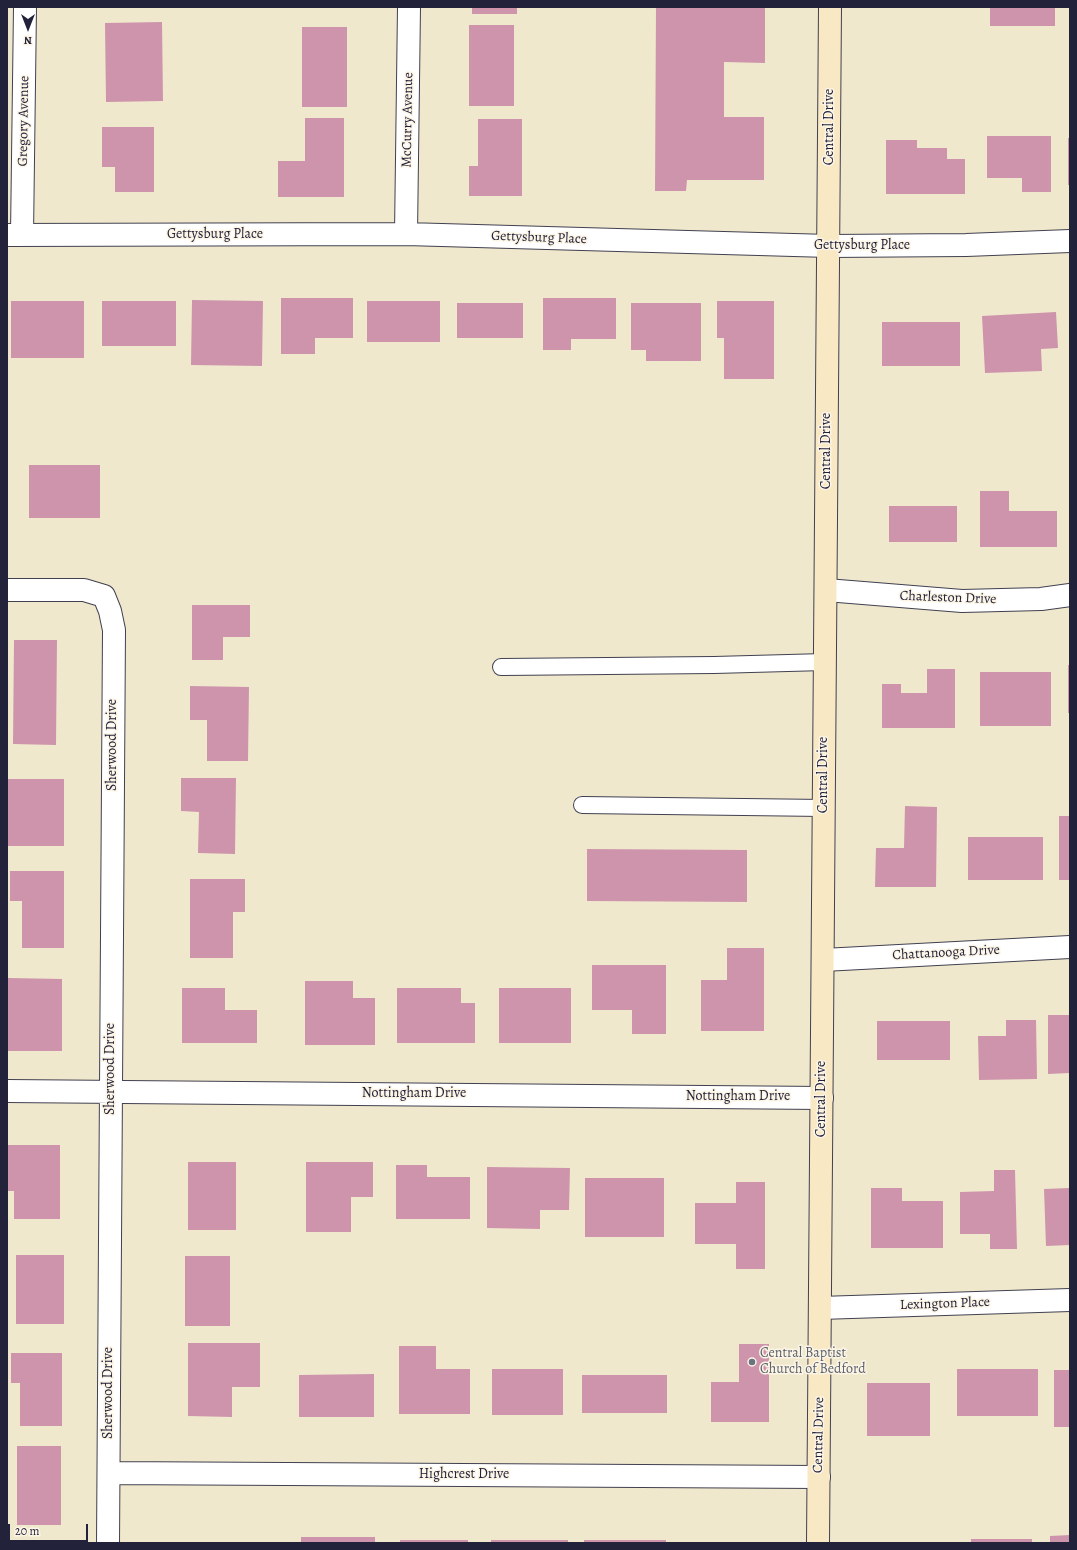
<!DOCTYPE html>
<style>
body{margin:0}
#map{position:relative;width:1077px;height:1550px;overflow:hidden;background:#f0e8cc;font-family:Alegreya,serif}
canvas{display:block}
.frame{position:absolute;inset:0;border:8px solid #22223b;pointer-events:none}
.north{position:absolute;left:8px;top:8px;width:40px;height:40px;-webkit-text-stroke:3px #fcf5e5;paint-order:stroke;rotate:180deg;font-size:11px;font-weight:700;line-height:16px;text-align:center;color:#22223b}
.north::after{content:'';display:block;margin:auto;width:14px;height:18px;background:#22223b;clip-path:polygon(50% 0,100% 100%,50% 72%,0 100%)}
.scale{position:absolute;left:8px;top:1524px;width:80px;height:18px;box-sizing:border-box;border:2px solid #22223b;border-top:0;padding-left:5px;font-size:12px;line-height:14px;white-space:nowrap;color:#22223b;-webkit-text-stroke:3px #fcf5e5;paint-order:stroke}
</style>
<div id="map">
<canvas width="1077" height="1550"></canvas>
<div class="frame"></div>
<div class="north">N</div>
<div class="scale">20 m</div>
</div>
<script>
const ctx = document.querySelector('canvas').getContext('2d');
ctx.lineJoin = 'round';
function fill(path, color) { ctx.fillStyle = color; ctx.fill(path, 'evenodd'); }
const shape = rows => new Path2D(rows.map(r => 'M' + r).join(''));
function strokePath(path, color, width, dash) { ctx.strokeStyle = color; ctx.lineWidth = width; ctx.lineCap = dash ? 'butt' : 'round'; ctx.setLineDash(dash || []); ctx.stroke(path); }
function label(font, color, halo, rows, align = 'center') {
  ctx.font = font + ' Alegreya,serif'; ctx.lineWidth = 3; ctx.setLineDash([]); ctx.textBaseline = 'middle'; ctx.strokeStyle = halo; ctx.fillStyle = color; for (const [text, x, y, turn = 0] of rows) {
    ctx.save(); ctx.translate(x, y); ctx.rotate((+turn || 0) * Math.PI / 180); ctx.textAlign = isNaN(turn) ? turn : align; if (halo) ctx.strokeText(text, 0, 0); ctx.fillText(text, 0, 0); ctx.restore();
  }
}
fill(shape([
 [472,7,517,7,517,14,472,14],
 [656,7,765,7,765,63,724,62,724,117,764,117,764,180,687,180,686,191,655,191],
 [990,7,1055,7,1055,26,990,26],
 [162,22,163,101,106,102,105,23],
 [469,25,514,25,514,106,469,106],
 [302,27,347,27,347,107,302,107],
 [305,118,344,118,344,197,278,197,278,161,305,161],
 [478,119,522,119,522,196,469,196,469,166,478,166],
 [102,127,154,127,154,192,115,192,115,167,102,167],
 [987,136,1051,136,1051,192,1022,192,1022,178,987,178],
 [1068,138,1070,138,1070,185,1068,185],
 [886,140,917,140,917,148,947,148,947,159,965,159,965,194,886,194],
 [281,298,353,298,353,338,315,338,315,354,281,354],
 [543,298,616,298,616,339,571,339,571,350,543,350],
 [192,300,263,301,262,366,191,365],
 [11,301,84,301,84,358,11,358],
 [102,301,176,301,176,346,102,346],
 [367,301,440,301,440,342,367,342],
 [717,301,774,301,774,379,724,379,724,338,717,338],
 [457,303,523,303,523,338,457,338],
 [631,303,701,303,701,361,646,361,646,350,631,350],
 [1056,312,1058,348,1041,349,1042,371,985,373,982,316],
 [882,322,960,322,960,366,882,366],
 [29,465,100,465,100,518,29,518],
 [980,491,1009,491,1009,511,1057,511,1057,547,980,547],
 [889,506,957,506,957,542,889,542],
 [192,605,250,605,250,637,223,637,223,660,192,660],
 [14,640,57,640,56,745,13,744],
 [1068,665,1070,665,1070,713,1068,713],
 [927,669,955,669,955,728,882,728,882,684,901,684,901,693,927,693],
 [980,672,1051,672,1051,726,980,726],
 [190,686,249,687,248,761,207,761,207,720,190,720],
 [181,778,236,778,235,854,198,853,199,812,181,811],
 [7,779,64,779,64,846,7,846],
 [905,806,937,807,936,887,875,887,876,848,904,848],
 [1059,816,1070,816,1070,880,1059,880],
 [968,837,1043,837,1043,880,968,880],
 [587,849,747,850,747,902,587,901],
 [10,871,64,871,64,948,22,948,22,901,10,901],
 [190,879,245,879,245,912,233,912,233,958,190,958],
 [727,948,764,948,764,1031,701,1031,701,980,727,980],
 [592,965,666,965,666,1034,632,1034,632,1010,592,1010],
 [8,978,62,979,62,1051,8,1051],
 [305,981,353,981,353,998,375,998,375,1045,305,1045],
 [182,988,225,988,225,1010,257,1010,257,1043,182,1043],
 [397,988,461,988,461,1003,475,1003,475,1043,397,1043],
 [499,988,571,988,571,1043,499,1043],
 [1048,1015,1070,1015,1070,1073,1048,1074],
 [1006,1020,1036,1020,1037,1079,979,1080,978,1036,1006,1036],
 [877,1021,950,1021,950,1060,877,1060],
 [7,1145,60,1145,60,1219,14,1219,14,1191,7,1191],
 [188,1162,236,1162,236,1230,188,1230],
 [306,1162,373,1162,373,1197,351,1197,351,1232,306,1232],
 [396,1165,427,1165,427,1177,470,1177,470,1219,396,1219],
 [487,1167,570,1168,569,1210,540,1210,540,1229,487,1228],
 [994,1170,1015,1170,1017,1249,990,1249,990,1234,960,1234,960,1192,994,1191],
 [585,1178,664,1178,664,1237,585,1237],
 [736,1182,765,1182,765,1269,736,1269,736,1244,695,1244,695,1203,736,1203],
 [871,1188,902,1188,902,1201,943,1201,943,1248,871,1248],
 [1070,1188,1070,1245,1046,1246,1044,1189],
 [16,1255,64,1255,64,1324,16,1324],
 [185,1256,230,1256,230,1326,185,1326],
 [188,1343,260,1343,260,1387,232,1387,232,1417,188,1416],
 [739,1344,769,1344,769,1422,711,1422,711,1382,739,1382],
 [399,1346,436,1346,436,1369,470,1369,470,1414,399,1414],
 [11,1353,62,1353,62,1426,20,1426,20,1383,11,1383],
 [492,1369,563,1369,563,1415,492,1415],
 [957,1369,1038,1369,1038,1416,957,1416],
 [1054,1370,1070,1370,1070,1427,1054,1427],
 [374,1374,374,1417,299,1417,299,1375],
 [582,1375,667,1375,667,1413,582,1413],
 [867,1383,930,1383,930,1436,867,1436],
 [17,1446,61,1446,61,1525,17,1525],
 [1070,1535,1070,1543,1050,1543,1050,1536],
 [301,1537,375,1537,375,1543,301,1543],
 [971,1539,1032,1539,1032,1543,971,1543],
 [400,1540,468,1540,468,1543,400,1543],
 [491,1540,568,1540,568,1543,491,1543],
 [584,1540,666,1540,666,1543,584,1543]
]), '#ce94ac');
const lane = shape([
 [501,667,714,665,825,662],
 [582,805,824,808]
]);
const street = shape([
 [406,234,409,7],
 [7,235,406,234,829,246,966,245,1070,241],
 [22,235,25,7],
 [7,590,84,590,104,596,110,611,114,630,108,1543],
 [826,590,962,601,1041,599,1070,595],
 [823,960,1070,947],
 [7,1091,822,1098],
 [820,1308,1070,1300],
 [109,1473,819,1477]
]);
const secondary = shape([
 [818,1543,830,7]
]);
strokePath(lane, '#414051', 18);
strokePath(street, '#414051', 24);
strokePath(secondary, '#414051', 24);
strokePath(lane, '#fff', 16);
strokePath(street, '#fff', 22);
strokePath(secondary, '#f8e8c3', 22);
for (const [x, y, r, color] of [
 [752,1362,4,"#6b7280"]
]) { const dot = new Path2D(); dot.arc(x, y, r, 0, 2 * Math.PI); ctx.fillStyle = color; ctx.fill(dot); strokePath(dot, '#fcf5e5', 1.5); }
label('14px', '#22223b', '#fcf5e5', [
 ["McCurry Avenue",408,120,-89],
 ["Gregory Avenue",24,121,-89],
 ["Central Drive",830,127,-90],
 ["Gettysburg Place",215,235],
 ["Gettysburg Place",539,238,2],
 ["Gettysburg Place",862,246],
 ["Central Drive",827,451,-90],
 ["Charleston Drive",948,598,2],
 ["Sherwood Drive",113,745,-90],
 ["Central Drive",824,775,-90],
 ["Chattanooga Drive",946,953,-3],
 ["Sherwood Drive",111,1069,-90],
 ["Nottingham Drive",414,1094],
 ["Nottingham Drive",738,1097],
 ["Central Drive",822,1099,-90],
 ["Lexington Place",945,1304,-2],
 ["Sherwood Drive",109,1393,-90],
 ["Central Drive",819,1435,-89],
 ["Highcrest Drive",464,1475]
]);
label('14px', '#5b616d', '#fcf5e5', [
 ["Central Baptist",760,1354],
 ["Church of Bedford",760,1370]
], 'left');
</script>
